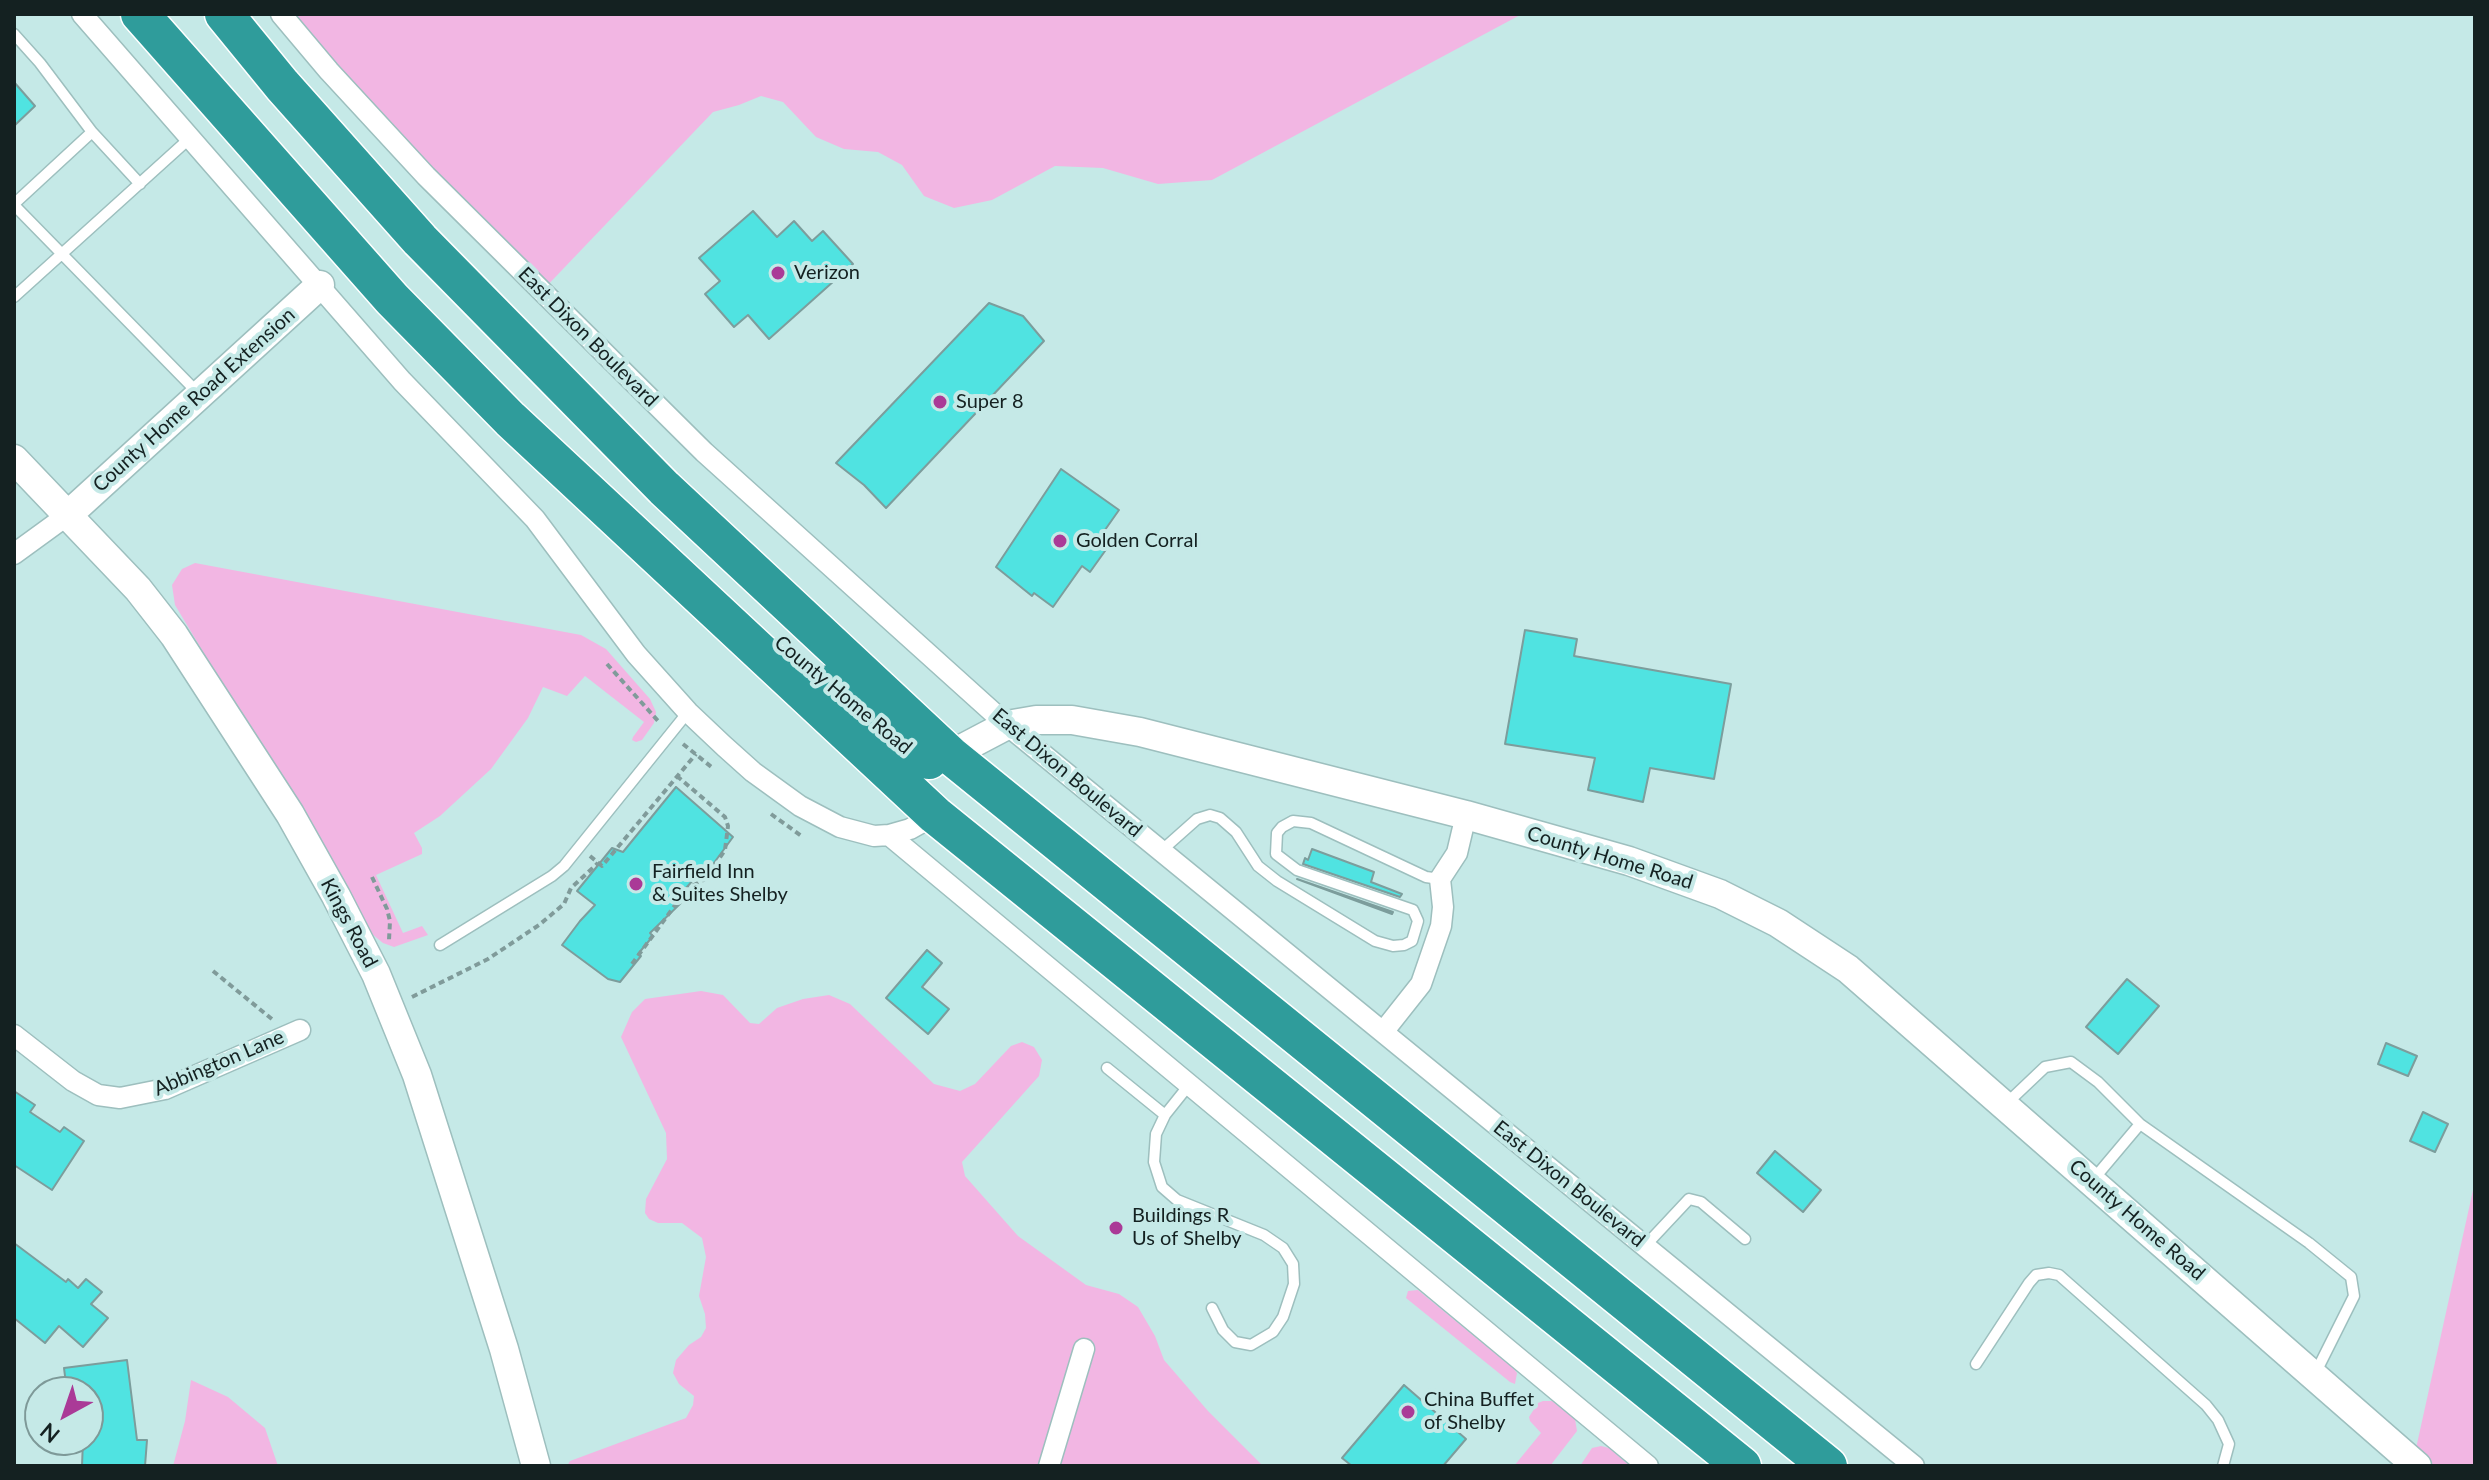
<!DOCTYPE html>
<style>
body{margin:0}
#map{position:relative;width:2489px;height:1480px;overflow:hidden;background:#c5e9e7;font-family:Lato,sans-serif}
canvas{display:block}
.frame{position:absolute;inset:0;border:16px solid #142121;pointer-events:none}
.north{position:absolute;left:24px;top:1376px;width:80px;height:80px;box-sizing:border-box;background:#c5e9e7;border:2px solid #7e9998;border-radius:50%;rotate:220deg;font-size:22px;font-weight:700;line-height:32px;text-align:center;color:#142121}
.north::after{content:'';display:block;margin:auto;width:28px;height:36px;background:#aa3a97;clip-path:polygon(50% 0,100% 100%,50% 72%,0 100%)}
</style>
<div id="map">
<canvas width="2489" height="1480"></canvas>
<div class="frame"></div>
<div class="north">N</div>
</div>
<script>
const ctx = document.querySelector('canvas').getContext('2d');
ctx.lineJoin = 'round';
function fill(path, color) { ctx.fillStyle = color; ctx.fill(path, 'evenodd'); }
const shape = rows => new Path2D(rows.map(r => 'M' + r).join(''));
function strokePath(path, color, width, dash) { ctx.strokeStyle = color; ctx.lineWidth = width; ctx.lineCap = dash ? 'butt' : 'round'; ctx.setLineDash(dash || []); ctx.stroke(path); }
function label(font, color, halo, rows, align = 'center') {
  ctx.font = font + ' Lato,sans-serif'; ctx.lineWidth = 8; ctx.setLineDash([]); ctx.textBaseline = 'middle'; ctx.strokeStyle = halo; ctx.fillStyle = color; for (const [text, x, y, turn = 0] of rows) {
    ctx.save(); ctx.translate(x, y); ctx.rotate((+turn || 0) * Math.PI / 180); ctx.textAlign = isNaN(turn) ? turn : align; if (halo) ctx.strokeText(text, 0, 0); ctx.fillText(text, 0, 0); ctx.restore();
  }
}
fill(shape([
 [281,14,1522,14,1212,180,1158,184,1103,168,1055,166,992,200,954,208,924,196,902,165,878,152,844,149,816,137,783,102,761,96,739,105,713,112,542,291],
 [195,563,581,635,606,649,650,699,656,712,654,723,642,740,636,742,632,740,633,737,644,722,585,676,567,696,543,687,528,718,491,769,440,816,414,833,422,848,422,854,376,875,403,933,422,926,428,935,394,947,383,943,372,934,175,605,172,585,182,569],
 [701,991,723,995,750,1023,759,1024,777,1008,803,999,829,995,850,1004,934,1084,960,1091,975,1084,1011,1046,1022,1042,1034,1047,1042,1060,1039,1076,962,1162,965,1176,1018,1236,1086,1285,1119,1294,1138,1307,1155,1336,1164,1360,1208,1411,1263,1466,567,1466,570,1461,686,1418,693,1405,694,1396,679,1384,673,1373,676,1360,689,1345,701,1337,706,1328,705,1314,699,1296,706,1257,702,1238,682,1223,658,1223,649,1219,645,1213,646,1199,667,1159,666,1133,621,1037,632,1012,645,999],
 [2475,1181,2475,1466,2417,1466,2413,1462],
 [1418,1290,1513,1368,1517,1373,1515,1384,1510,1382,1406,1298,1408,1291],
 [191,1380,228,1397,265,1428,278,1466,173,1466,185,1421],
 [1543,1401,1552,1401,1575,1419,1577,1431,1550,1466,1514,1466,1541,1433,1530,1421,1529,1417,1538,1403],
 [1601,1446,1609,1448,1630,1466,1580,1466,1592,1448]
]), '#f2b6e3');
const building = shape([
 [14,82,35,106,14,126,14,82],
 [753,211,777,237,794,221,812,241,823,231,853,264,769,339,748,315,734,327,705,294,720,281,699,258,753,211],
 [989,303,1023,316,1044,341,886,508,864,485,836,463,989,303],
 [1061,469,1119,510,1100,537,1110,544,1090,572,1082,566,1053,607,1034,593,1032,596,996,567,1061,469],
 [1525,630,1577,639,1574,656,1731,684,1714,779,1650,768,1643,802,1588,790,1595,758,1505,744,1525,630],
 [676,787,733,837,711,867,707,864,680,895,684,900,650,933,653,936,638,954,641,956,620,982,608,979,562,945,580,921,595,905,577,891,612,848,623,852,676,787],
 [1312,849,1374,872,1371,882,1402,894,1400,897,1303,864,1305,858,1308,860,1312,849],
 [1297,879,1393,912,1392,914,1297,879],
 [927,950,942,963,922,987,949,1009,928,1034,886,998,927,950],
 [2127,979,2159,1006,2118,1054,2086,1027,2127,979],
 [2386,1043,2417,1056,2408,1076,2378,1064,2386,1043],
 [14,1091,35,1105,30,1112,60,1132,64,1127,84,1141,52,1190,14,1165,14,1091],
 [2423,1112,2448,1124,2435,1152,2410,1141,2423,1112],
 [1775,1151,1821,1190,1803,1212,1757,1173,1775,1151],
 [14,1243,66,1282,68,1279,78,1288,86,1279,102,1292,91,1304,108,1318,83,1347,59,1326,45,1343,14,1318,14,1243],
 [127,1360,137,1440,147,1440,145,1466,82,1466,83,1440,95,1438,90,1394,67,1392,64,1368,127,1360],
 [1404,1385,1466,1439,1443,1466,1352,1466,1342,1458,1404,1385]
]);
fill(building, '#50e3e1');
strokePath(building, '#7c9d9c', 2);
const lane = shape([
 [14,34,40,63,92,132,140,184],
 [14,204,92,132],
 [14,205,197,392],
 [14,297,190,138],
 [1161,851,1197,819,1210,815,1220,818,1236,832,1258,866,1277,881,1375,941,1393,946,1404,945,1412,941,1418,921,1413,910,1297,870,1276,854,1277,833,1282,827,1293,821,1311,823,1426,877,1440,879],
 [440,945,552,876,564,866,688,712],
 [1107,1068,1165,1115],
 [1189,1085,1165,1115,1156,1134,1154,1162,1162,1187,1177,1200,1264,1235,1283,1248,1293,1264,1294,1284,1283,1317,1273,1332,1251,1345,1235,1342,1223,1330,1212,1308],
 [2006,1104,2045,1067,2071,1062,2098,1082,2140,1124,2309,1243,2351,1277,2354,1296,2315,1374],
 [2092,1181,2140,1124],
 [1645,1246,1689,1199,1701,1202,1745,1239],
 [1976,1364,2029,1283,2036,1275,2049,1273,2059,1275,2206,1405,2218,1420,2229,1444,2223,1466]
]);
const street = shape([
 [82,14,402,381,535,519,636,654,688,712,724,746,753,772,800,806,840,827,874,836,889,835,910,829,935,815],
 [281,14,329,71,426,176,704,452,1007,725,1914,1466],
 [14,554,69,514],
 [889,835,1648,1466],
 [1383,1032,1421,984,1441,926,1443,907,1440,879,1457,853,1466,815],
 [14,1035,73,1081,98,1095,120,1098,165,1089,300,1030],
 [1049,1466,1084,1349]
]);
const secondary = shape([
 [14,459,138,589,174,635,290,814,336,896,376,974,417,1075,504,1349,536,1466],
 [69,514,320,285],
 [950,755,1007,725,1036,720,1072,720,1140,732,1466,815,1629,861,1720,894,1778,923,1848,969,2417,1466]
]);
const highway = shape([
 [140,14,392,299,510,419,935,815,1742,1466],
 [224,14,282,85,420,240,664,488,950,755,1828,1466],
 [829,684,911,753,929,760]
]);
strokePath(lane, '#9dbfbe', 13);
strokePath(street, '#9dbfbe', 23);
strokePath(secondary, '#9dbfbe', 31);
strokePath(highway, '#fff', 41);
strokePath(shape([
 [607,664,659,722],
 [683,744,714,769],
 [771,814,803,837],
 [590,856,602,866,696,754],
 [372,877,387,909,390,921,389,940],
 [632,964,687,889,705,879,725,850,728,826,725,817,677,776],
 [213,971,273,1020],
 [412,997,488,959,539,925,564,904,571,888,598,863]
]), '#809b9a', 4, [6, 4]);
strokePath(lane, '#fff', 10);
strokePath(street, '#fff', 20);
strokePath(secondary, '#fff', 28);
strokePath(highway, '#2f9c9b', 38);
for (const [x, y, r, color] of [
 [778,273,8,"#aa3a97"],
 [940,402,8,"#aa3a97"],
 [1060,541,8,"#aa3a97"],
 [636,884,8,"#aa3a97"],
 [1116,1228,8,"#aa3a97"],
 [1408,1412,8,"#aa3a97"]
]) { const dot = new Path2D(); dot.arc(x, y, r, 0, 2 * Math.PI); ctx.fillStyle = color; ctx.fill(dot); strokePath(dot, '#c5e9e7', 3); }
label('20px', '#142121', '#c5e9e7', [
 ["Verizon",794,273],
 ["Super 8",956,402],
 ["Golden Corral",1076,541],
 ["Fairfield Inn",652,872],
 ["& Suites Shelby",652,895],
 ["Buildings R",1132,1216],
 ["Us of Shelby",1132,1239],
 ["China Buffet",1424,1400],
 ["of Shelby",1424,1423]
], 'left');
label('20px', '#142121', '#c5e9e7', [
 ["East Dixon Boulevard",588,337,45],
 ["County Home Road Extension",194,400,-42],
 ["County Home Road",843,695,40],
 ["East Dixon Boulevard",1067,773,40],
 ["County Home Road",1610,858,17],
 ["Kings Road",349,923,62],
 ["Abbington Lane",219,1063,-23],
 ["East Dixon Boulevard",1569,1184,39],
 ["County Home Road",2137,1220,41]
]);
</script>
